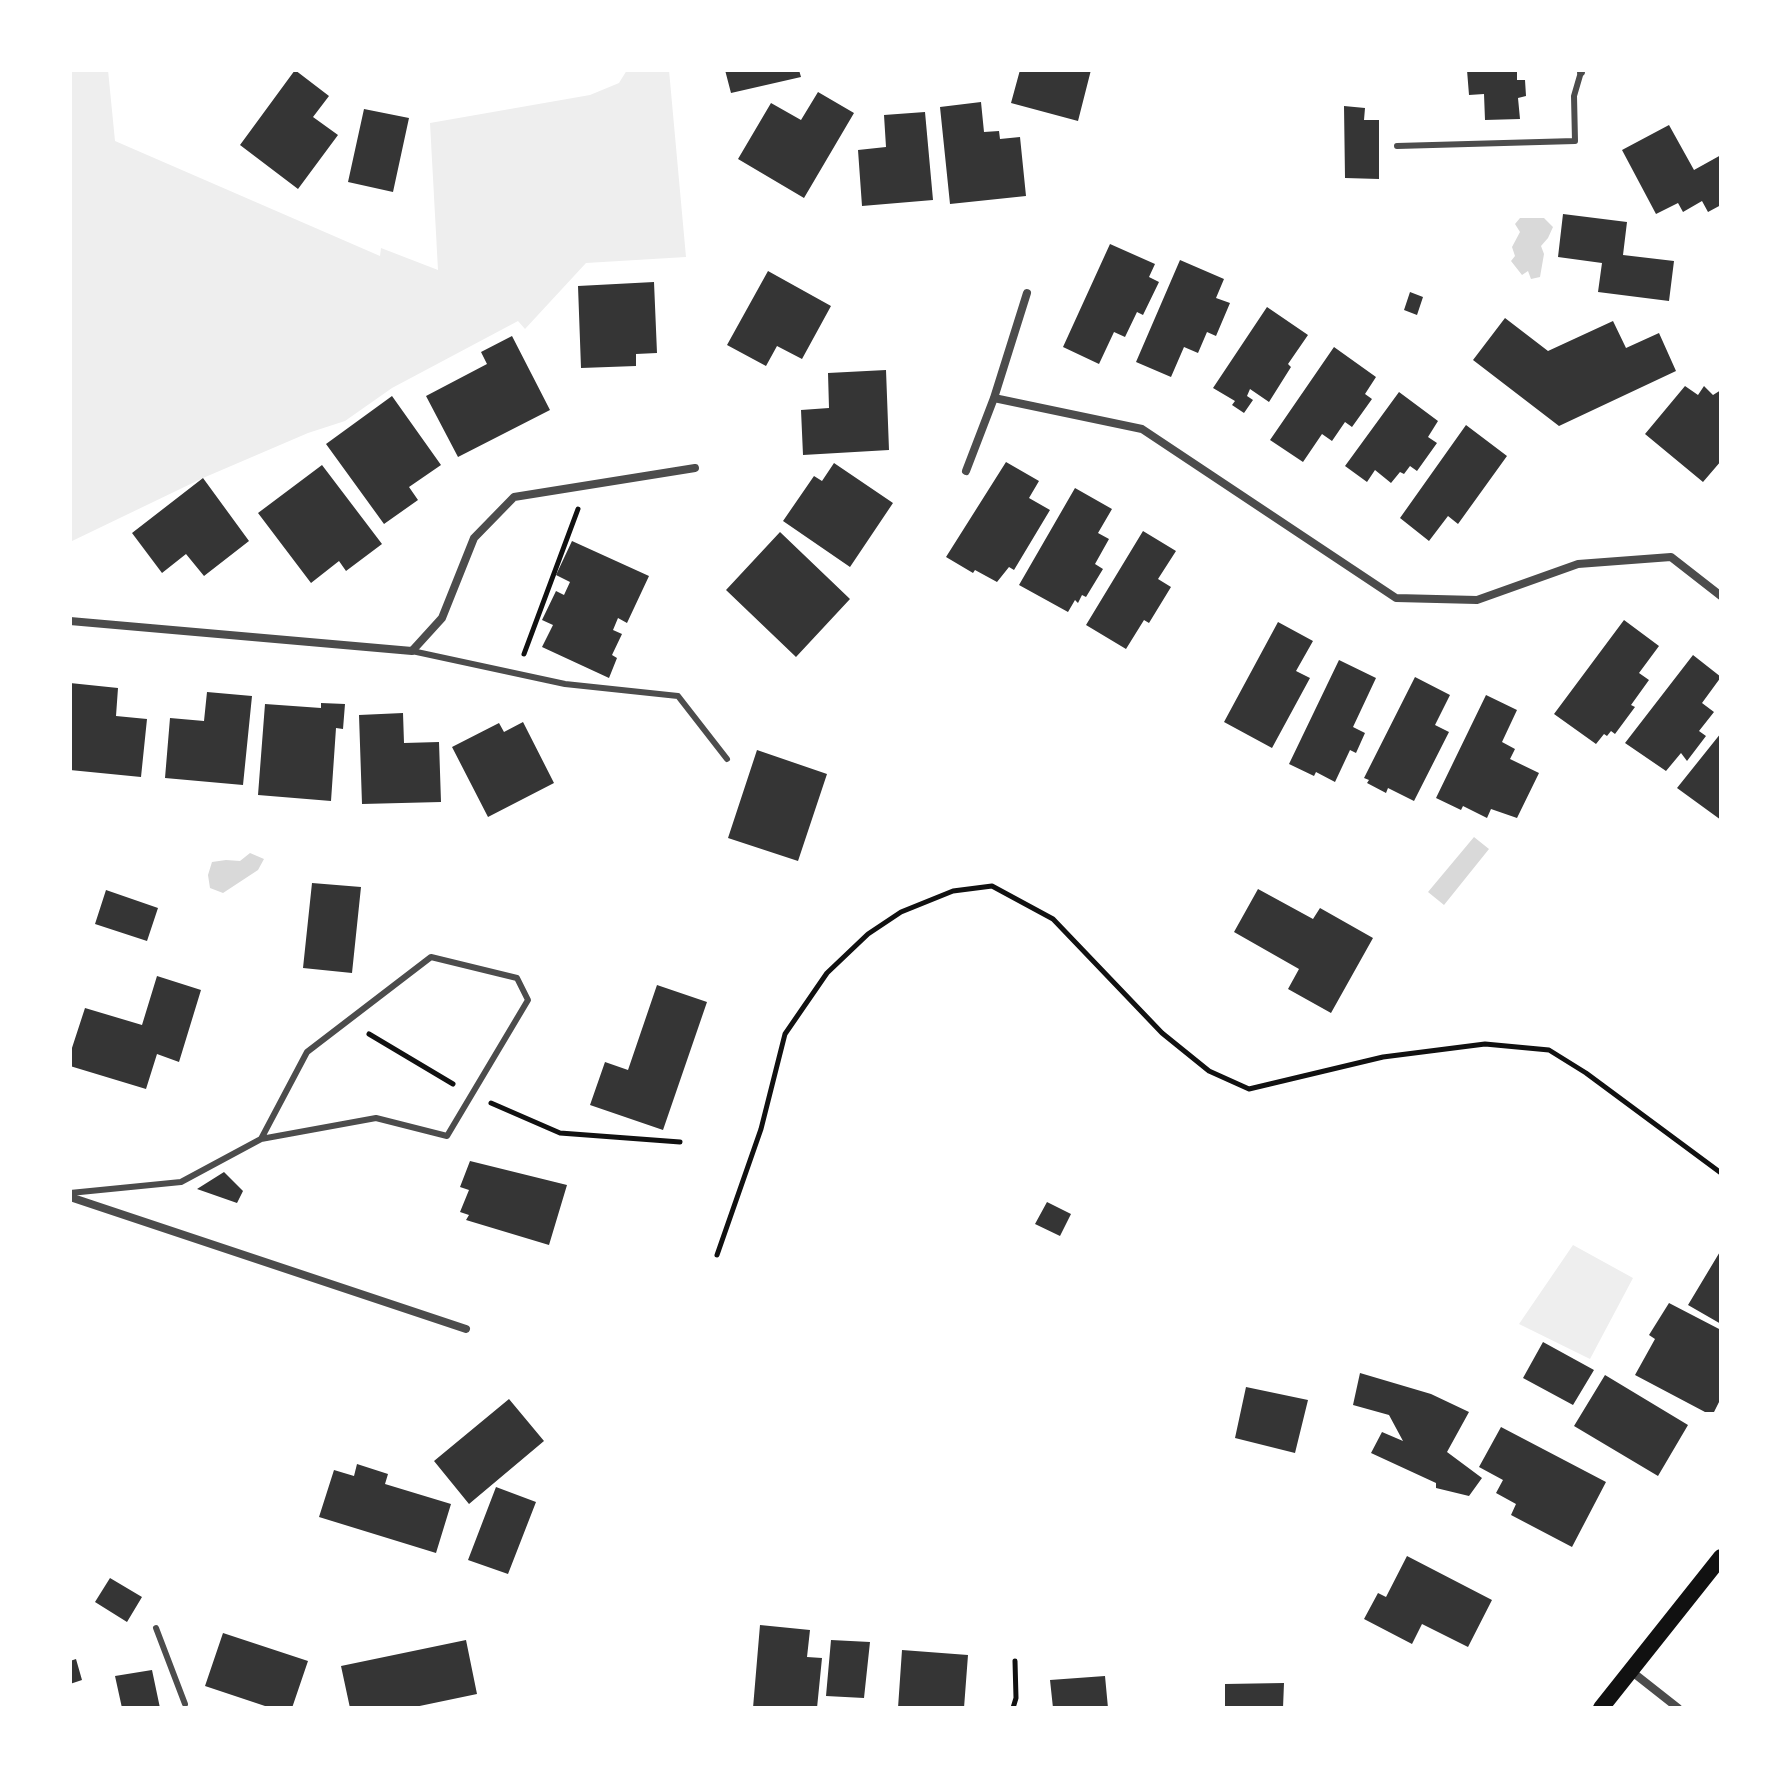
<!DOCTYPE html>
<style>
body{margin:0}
#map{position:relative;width:1791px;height:1778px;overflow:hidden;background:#fff;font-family:Jost,sans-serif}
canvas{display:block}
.frame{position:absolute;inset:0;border:72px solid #fff;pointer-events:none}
</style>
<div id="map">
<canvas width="1791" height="1778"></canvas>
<div class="frame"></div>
</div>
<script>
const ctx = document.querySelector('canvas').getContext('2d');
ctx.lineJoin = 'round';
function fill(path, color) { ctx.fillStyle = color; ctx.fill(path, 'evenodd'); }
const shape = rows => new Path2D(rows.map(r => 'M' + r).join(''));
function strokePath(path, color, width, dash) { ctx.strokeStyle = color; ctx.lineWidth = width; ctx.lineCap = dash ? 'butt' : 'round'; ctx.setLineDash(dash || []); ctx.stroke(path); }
fill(shape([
 [70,70,108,70,115,141,380,256,381,248,438,270,430,123,590,95,619,83,627,70,669,70,686,257,586,263,525,329,518,321,392,388,345,421,308,433,203,478,70,542],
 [1573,1245,1633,1278,1590,1359,1519,1324]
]), '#eee');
fill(shape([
 [1520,218,1544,218,1553,227,1548,238,1541,246,1544,254,1540,277,1531,279,1528,271,1522,275,1511,261,1515,256,1512,247,1520,232,1515,224],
 [1474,837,1489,849,1444,905,1428,892],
 [250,853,264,859,258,870,223,893,210,888,208,875,212,862,226,860,240,861]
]), '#d9d9d9');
fill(shape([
 [295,70,329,96,313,117,338,135,298,189,240,145],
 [725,70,799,70,801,77,731,93],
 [1020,70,1091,70,1078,121,1011,103],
 [1467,70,1517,70,1517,80,1525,80,1526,96,1518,98,1520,119,1485,120,1484,94,1469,95],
 [818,92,854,113,804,198,738,159,771,103,801,120],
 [981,102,984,132,999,131,1000,139,1020,137,1026,196,950,204,940,107],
 [1344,106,1365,108,1364,120,1379,120,1379,179,1345,178],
 [364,109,409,118,393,192,348,182],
 [925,112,933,200,862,206,858,150,886,147,884,115],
 [1669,125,1694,170,1721,155,1721,205,1708,212,1702,201,1683,212,1678,203,1656,214,1622,150],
 [1563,214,1627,222,1623,255,1674,261,1669,301,1598,292,1602,263,1558,257],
 [1110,244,1155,264,1149,277,1159,282,1143,315,1137,312,1125,337,1114,332,1099,364,1063,347],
 [1180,260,1224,279,1216,298,1230,303,1216,336,1207,332,1198,353,1184,347,1171,377,1136,362],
 [768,271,831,306,802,359,777,346,766,366,727,345],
 [654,282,657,353,636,354,636,366,581,368,578,286],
 [1410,292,1423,297,1417,315,1404,310],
 [1267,307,1308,335,1288,364,1291,367,1269,402,1250,389,1247,396,1253,400,1244,413,1232,405,1235,401,1213,388],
 [1505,318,1548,351,1613,321,1626,348,1659,333,1676,371,1559,426,1473,360],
 [512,336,550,410,458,457,426,396,487,364,481,352],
 [1334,347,1376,377,1365,394,1372,399,1352,427,1345,422,1332,441,1322,434,1303,462,1270,440],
 [886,370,889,450,803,455,801,410,829,408,828,373],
 [1685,386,1698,395,1704,386,1713,395,1721,390,1721,461,1703,482,1645,434],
 [1399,392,1438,421,1428,437,1437,443,1417,471,1410,466,1404,474,1400,472,1391,483,1375,470,1367,482,1345,466],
 [392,396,441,465,409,487,418,500,384,524,326,444],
 [1466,425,1507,456,1458,524,1448,516,1429,541,1400,518],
 [1006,462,1039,481,1029,498,1050,510,1014,570,1009,567,997,582,975,570,973,573,946,557],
 [834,463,893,503,850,567,783,521,814,476,822,481],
 [322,465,382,544,346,571,339,561,311,583,258,513],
 [203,478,249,541,204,576,186,554,162,573,132,533],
 [1075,488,1112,509,1098,533,1109,539,1095,564,1103,569,1086,597,1082,595,1078,603,1075,600,1068,612,1019,585],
 [1143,531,1176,551,1158,579,1171,587,1149,623,1144,620,1126,649,1086,625],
 [780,532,850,599,796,657,726,590],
 [572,541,649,576,627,623,618,618,613,630,622,634,612,655,617,658,609,678,542,647,553,625,542,620,556,591,564,595,570,582,556,575],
 [1624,620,1659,646,1639,673,1649,680,1631,705,1635,707,1615,734,1611,731,1607,736,1604,734,1596,744,1554,714],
 [1278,622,1313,641,1296,671,1310,678,1272,748,1224,722],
 [1693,655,1721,677,1702,703,1714,712,1699,731,1706,736,1687,761,1681,753,1666,771,1625,743],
 [1339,660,1376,678,1353,727,1365,733,1356,753,1350,750,1335,782,1316,772,1314,776,1289,764],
 [1415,677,1450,695,1435,725,1449,732,1414,801,1388,788,1386,793,1367,783,1369,780,1364,778],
 [70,683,118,688,116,716,147,719,141,777,70,770],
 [207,692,252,696,243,785,165,778,170,718,204,721],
 [1486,695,1517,710,1502,742,1515,749,1510,759,1539,773,1517,818,1491,809,1487,818,1463,806,1461,810,1436,798],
 [321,703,345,704,343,729,336,728,331,801,258,795,265,704,321,708],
 [403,713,404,743,439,742,441,802,362,804,359,715],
 [523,722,554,783,488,817,452,747,499,723,504,732],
 [1721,733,1721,820,1677,788],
 [757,750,827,774,798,861,728,838],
 [312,883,361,887,352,973,303,968],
 [1258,889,1313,919,1320,908,1373,938,1331,1013,1288,989,1299,969,1234,932],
 [106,890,158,908,147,941,95,924],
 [157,976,201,990,179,1062,157,1054,146,1089,70,1066,70,1054,85,1008,142,1025],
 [657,985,707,1002,663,1130,590,1105,605,1062,628,1070],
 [470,1161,567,1185,549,1245,466,1220,469,1215,460,1212,469,1190,460,1187],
 [224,1172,243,1191,237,1203,197,1189],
 [1047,1202,1071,1214,1060,1236,1035,1224],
 [1721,1250,1721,1324,1688,1305],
 [1669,1303,1721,1330,1721,1398,1714,1412,1705,1412,1635,1375,1655,1339,1649,1335],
 [1543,1342,1594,1370,1573,1405,1523,1378],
 [1360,1373,1431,1394,1469,1412,1447,1452,1482,1478,1469,1496,1436,1488,1436,1483,1371,1453,1382,1432,1403,1441,1389,1415,1353,1405],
 [1605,1375,1688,1425,1658,1476,1574,1426],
 [1246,1387,1308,1400,1295,1453,1235,1438],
 [509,1399,544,1441,469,1504,434,1461],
 [1501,1427,1606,1482,1572,1547,1511,1515,1516,1504,1496,1493,1503,1480,1479,1467],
 [357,1464,388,1474,385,1484,451,1504,436,1553,319,1517,334,1470,354,1476],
 [496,1487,536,1502,508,1574,468,1560],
 [1407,1556,1492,1600,1468,1647,1422,1624,1412,1644,1364,1619,1378,1593,1386,1597],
 [110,1578,142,1597,127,1622,95,1602],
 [760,1625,810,1630,807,1657,822,1658,817,1708,753,1708],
 [223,1633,308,1661,292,1708,271,1708,205,1686],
 [466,1640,477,1694,410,1708,350,1708,341,1666],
 [831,1640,870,1642,864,1698,826,1696],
 [902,1650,968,1655,964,1708,898,1708],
 [76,1659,82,1680,70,1684,70,1661],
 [152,1670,160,1708,122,1708,115,1676],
 [1105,1676,1108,1708,1053,1708,1050,1680],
 [1284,1683,1283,1708,1225,1708,1225,1684]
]), '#353535');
strokePath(shape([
 [524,654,578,509],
 [369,1034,453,1084],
 [491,1103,560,1133,680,1142],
 [717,1255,761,1129,785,1034,827,973,868,934,901,912,953,891,992,886,1053,919,1162,1033,1209,1071,1249,1089,1383,1057,1485,1044,1549,1050,1586,1073,1721,1173],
 [1013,1708,1016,1698,1015,1661]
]), '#111', 5);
strokePath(shape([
 [1397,146,1575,141,1574,96,1581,72],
 [412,651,565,684,678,696,727,759],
 [70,1193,181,1182,261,1139,376,1118,447,1136,528,1000,517,978,431,957,307,1052,261,1139],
 [156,1628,185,1704]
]), '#4c4c4c', 6);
strokePath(shape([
 [1581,70,1581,72],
 [994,398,1142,429,1396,598,1477,600,1578,564,1671,557,1721,596],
 [966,471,994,398,1027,293],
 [70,621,412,651,442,618,474,538,514,497,695,468],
 [70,1197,466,1329],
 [1631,1671,1678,1708]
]), '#4c4c4c', 8);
strokePath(shape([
 [1601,1708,1721,1557]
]), '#111', 16);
</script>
